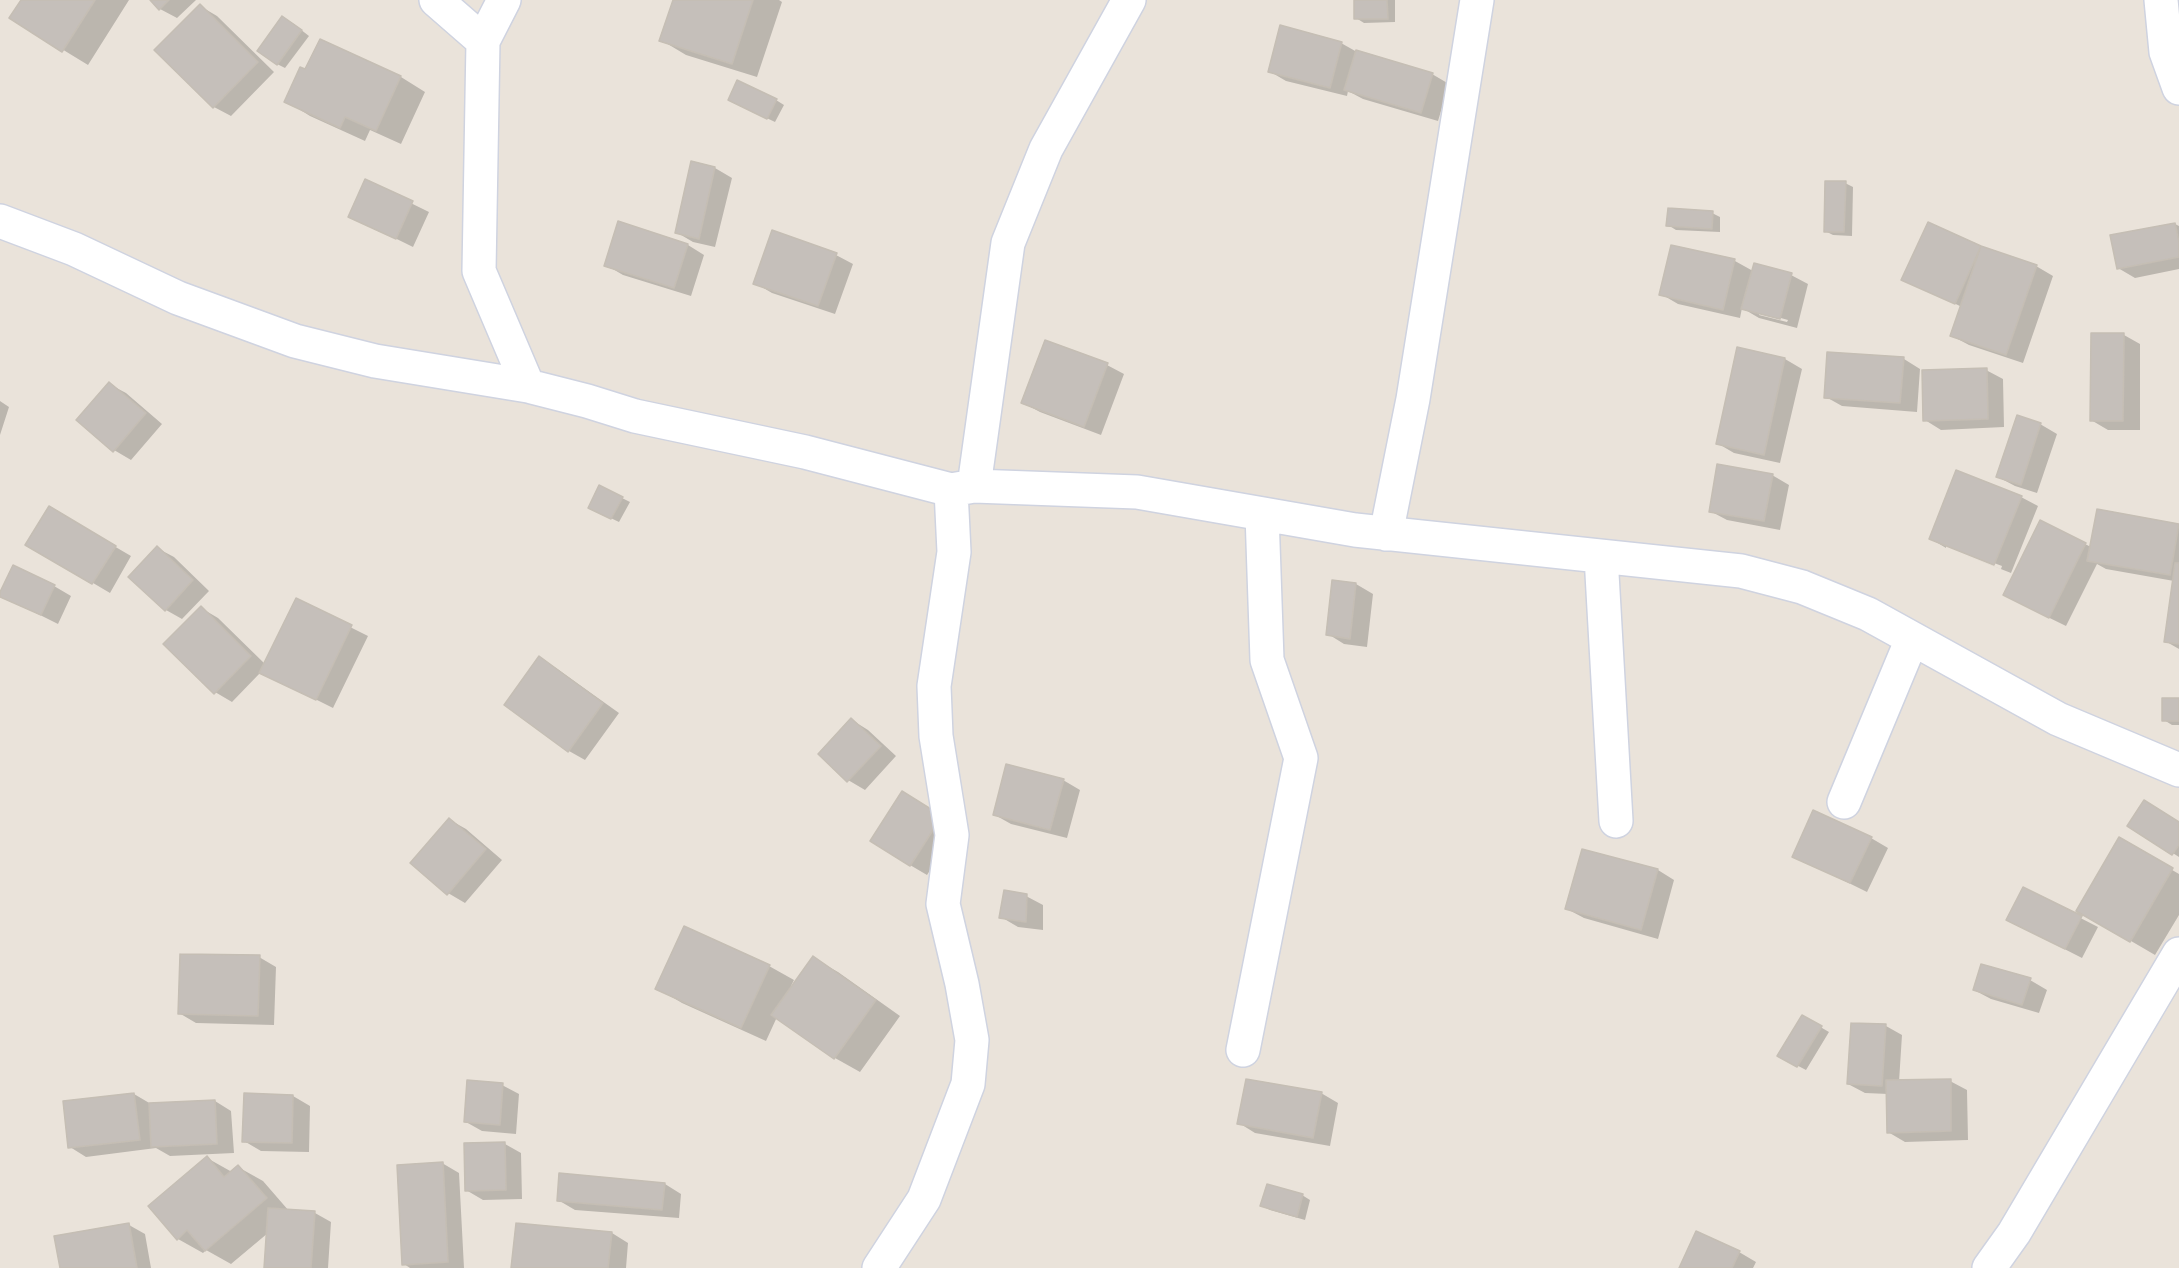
<!DOCTYPE html>
<style>
body{margin:0}
canvas{display:block;background:#eae3da}
</style>
<canvas width="2179" height="1268"></canvas>
<script>
const ctx = document.querySelector('canvas').getContext('2d');
ctx.lineJoin = 'round';
function fill(path, color) { ctx.fillStyle = color; ctx.fill(path, 'evenodd'); }
const shape = rows => new Path2D(rows.map(r => 'M' + r).join(''));
function strokePath(path, color, width, dash) { ctx.strokeStyle = color; ctx.lineWidth = width; ctx.lineCap = dash ? 'butt' : 'round'; ctx.setLineDash(dash || []); ctx.stroke(path); }
fill(shape([
 [23,0,129,0,88,65,11,18],
 [152,0,196,0,177,18,160,9],
 [674,0,779,0,782,2,757,77,686,55,661,40],
 [1356,0,1395,0,1395,22,1364,23,1356,18],
 [200,6,217,16,274,72,231,116,214,107,156,50],
 [291,22,309,36,285,68,277,64],
 [320,41,401,77,425,92,401,144,370,130,365,141,310,116,286,101,306,71],
 [1341,43,1357,52,1432,74,1449,84,1438,121,1363,99,1348,91,1347,96,1286,81,1269,71],
 [776,100,784,105,775,122,737,104],
 [693,163,715,168,732,178,715,247,693,242,676,232],
 [366,181,429,212,413,247,350,216],
 [1845,183,1853,187,1852,236,1833,235,1825,231],
 [1712,213,1720,217,1720,232,1676,230,1668,225],
 [619,223,688,245,704,255,691,296,623,275,606,265],
 [1928,224,1981,248,2036,266,2053,276,2023,363,1969,345,1952,336,1962,307,1903,279],
 [2175,224,2179,226,2179,269,2135,278,2118,268],
 [836,255,853,264,835,314,772,293,755,283],
 [1735,261,1753,271,1791,275,1808,284,1797,328,1759,318,1742,308,1740,318,1678,304,1661,294],
 [1759,312,1788,320,1787,322,1759,315],
 [2124,335,2140,344,2140,430,2108,430,2091,420],
 [1738,349,1785,359,1802,369,1780,463,1734,453,1717,443],
 [1904,359,1920,369,1917,412,1842,406,1826,397],
 [1107,365,1124,374,1101,435,1040,412,1023,403],
 [1986,370,2003,379,2004,427,1941,430,1925,420],
 [109,384,126,393,162,424,131,460,114,450],
 [0,401,9,407,0,435],
 [2040,424,2057,434,2037,493,2015,486,1998,477],
 [1772,475,1789,485,1780,530,1727,520,1710,511],
 [2021,497,2038,506,2011,573,1947,548,2001,569,2002,566,1946,545,1946,548,1931,539],
 [622,498,630,502,619,522,598,512],
 [49,508,131,556,110,593,27,544],
 [2098,511,2179,526,2179,649,2165,641,2174,581,2106,569,2097,564,2066,626,2021,604,2085,544,2091,547],
 [157,548,174,557,209,591,182,619,166,610],
 [1356,584,1373,594,1367,647,1344,644,1328,634],
 [54,586,71,596,58,624,0,595],
 [296,600,368,636,333,708,261,672,232,702,215,692,201,608,218,618,265,664],
 [539,658,556,668,619,713,585,760,569,751],
 [2179,699,2179,725,2172,725,2164,720],
 [852,720,868,730,896,756,865,790,848,780],
 [1063,780,1080,790,1067,838,1011,824,995,815],
 [919,803,958,827,927,875,910,865],
 [450,820,466,829,502,860,465,903,448,893],
 [2179,823,2179,857,2129,825],
 [1871,838,1888,848,1867,892,1794,856],
 [2119,839,2179,874,2179,915,2155,955,2078,910],
 [1583,850,1658,870,1674,880,1658,939,1584,918,1567,909],
 [2024,889,2098,927,2082,958,2025,929],
 [1026,896,1043,905,1043,930,1018,927,1001,917],
 [259,957,276,967,274,1025,196,1023,179,1013],
 [813,958,838,972,900,1016,860,1072,835,1058,777,1017,766,1041,682,1003,657,988,769,966,794,980,791,986,792,987],
 [2030,980,2047,990,2039,1013,1991,999,1974,990],
 [1803,1017,1829,1032,1806,1070,1779,1056],
 [1886,1026,1902,1035,1899,1082,1950,1081,1967,1090,1968,1140,1905,1142,1888,1132,1888,1094,1865,1093,1848,1084],
 [502,1085,519,1094,516,1134,482,1131,466,1122],
 [1321,1093,1338,1103,1330,1146,1255,1133,1239,1123],
 [134,1094,151,1104,215,1101,231,1111,234,1153,170,1156,156,1148,86,1157,70,1147],
 [293,1096,310,1106,309,1152,261,1151,244,1141],
 [505,1144,521,1153,522,1199,483,1200,466,1190],
 [207,1158,232,1172,238,1167,263,1181,289,1211,315,1213,331,1222,328,1268,266,1268,268,1233,231,1264,206,1250,203,1253,178,1239],
 [442,1163,459,1173,464,1268,410,1268,404,1264],
 [665,1184,681,1194,679,1218,575,1210,558,1200],
 [1302,1195,1310,1200,1305,1220,1270,1210,1262,1206],
 [129,1225,145,1234,151,1268,61,1268],
 [612,1233,628,1243,626,1268,513,1268],
 [1739,1252,1756,1262,1753,1268,1680,1268]
]), '#0003');
const building = shape([
 [21,0,95,0,62,52,9,18,21,0],
 [150,0,169,0,159,10,150,0],
 [673,0,753,0,732,64,659,41,673,0],
 [1354,0,1387,0,1388,19,1354,19,1354,0],
 [200,4,258,62,213,108,154,50,200,4],
 [282,16,302,30,277,65,257,51,282,16],
 [1280,25,1342,42,1330,88,1268,72,1280,25],
 [320,39,401,76,376,131,345,117,340,128,284,102,300,67,305,69,320,39],
 [1356,50,1433,73,1421,113,1344,90,1356,50],
 [737,80,777,99,767,119,728,100,737,80],
 [691,161,715,167,699,239,675,233,691,161],
 [365,179,413,201,396,239,348,217,365,179],
 [1825,181,1846,181,1844,232,1824,232,1825,181],
 [1668,208,1713,211,1712,229,1666,226,1668,208],
 [618,221,688,244,674,288,604,266,618,221],
 [1928,222,1981,246,1955,304,1901,280,1928,222],
 [2175,223,2179,242,2179,257,2117,269,2110,235,2175,223],
 [772,230,837,253,818,306,753,284,772,230],
 [1671,245,1735,259,1723,310,1659,295,1671,245],
 [1981,246,2037,265,2006,355,1950,336,1981,246],
 [1754,263,1792,273,1780,319,1741,309,1754,263],
 [2091,333,2124,333,2123,421,2090,421,2091,333],
 [1045,340,1108,363,1084,427,1021,403,1045,340],
 [1737,347,1785,358,1764,455,1716,444,1737,347],
 [1827,352,1904,357,1900,403,1824,398,1827,352],
 [1987,368,1988,419,1923,421,1922,370,1987,368],
 [109,382,146,413,113,452,76,420,109,382],
 [2017,415,2041,423,2021,485,1996,477,2017,415],
 [1717,464,1773,474,1764,521,1709,512,1717,464],
 [1956,470,2022,496,1994,565,1929,539,1956,470],
 [599,485,623,497,611,519,588,508,599,485],
 [49,506,116,546,92,584,25,545,49,506],
 [2097,509,2179,524,2170,575,2087,561,2097,509],
 [2040,520,2086,543,2049,618,2003,595,2040,520],
 [157,546,193,580,165,611,128,577,157,546],
 [2175,563,2179,563,2179,644,2164,642,2175,563],
 [13,565,55,585,41,615,0,597,0,592,13,565],
 [1332,580,1356,583,1350,639,1326,635,1332,580],
 [296,598,352,625,316,700,259,673,296,598],
 [201,606,251,656,214,694,163,644,201,606],
 [539,656,603,703,568,752,504,705,539,656],
 [2162,698,2179,698,2179,721,2162,721,2162,698],
 [851,718,881,746,847,782,818,754,851,718],
 [1006,764,1064,779,1050,830,993,815,1006,764],
 [902,791,942,816,910,866,870,841,902,791],
 [2144,800,2179,822,2179,845,2172,855,2127,826,2144,800],
 [1813,810,1872,837,1850,883,1792,857,1813,810],
 [449,818,486,849,447,895,410,863,449,818],
 [2119,837,2173,868,2130,942,2076,911,2119,837],
 [1582,849,1658,869,1641,930,1565,909,1582,849],
 [2023,887,2082,916,2065,949,2006,920,2023,887],
 [1004,890,1027,894,1026,922,999,918,1004,890],
 [684,926,770,965,741,1028,655,989,684,926],
 [180,954,260,955,258,1016,178,1014,180,954],
 [813,956,876,1000,834,1059,771,1015,813,956],
 [1981,964,2031,978,2022,1005,1973,990,1981,964],
 [1802,1015,1822,1026,1797,1067,1777,1056,1802,1015],
 [1851,1023,1886,1024,1882,1086,1847,1084,1851,1023],
 [1246,1079,1322,1092,1313,1138,1237,1124,1246,1079],
 [1951,1079,1951,1131,1887,1133,1886,1080,1951,1079],
 [467,1080,503,1083,500,1125,464,1122,467,1080],
 [134,1093,140,1140,68,1148,63,1101,134,1093],
 [244,1093,293,1095,292,1143,242,1142,244,1093],
 [215,1100,217,1144,151,1147,149,1103,215,1100],
 [505,1142,506,1190,465,1191,464,1143,505,1142],
 [207,1156,224,1177,238,1165,267,1198,205,1251,187,1230,177,1240,148,1206,207,1156],
 [443,1162,448,1262,402,1265,397,1165,443,1162],
 [559,1173,665,1183,662,1210,557,1201,559,1173],
 [1267,1184,1303,1194,1297,1217,1260,1206,1267,1184],
 [268,1208,315,1211,311,1268,264,1268,268,1208],
 [129,1223,137,1268,60,1268,54,1236,129,1223],
 [516,1223,612,1232,608,1268,511,1268,516,1223],
 [1696,1231,1740,1251,1732,1268,1679,1268,1696,1231]
]);
fill(building, '#c5bfba');
strokePath(building, '#c5beb4', 1.5);
const minor = shape([
 [436,0,483,41],
 [504,0,483,41,479,271,528,386],
 [2161,0,2166,52,2179,88],
 [0,221,74,249,178,298,295,341,375,361,528,386,587,401,635,416,805,452,951,490,974,486,1137,492,1355,530,1741,571,1802,587,1868,614,2058,719,2179,770],
 [974,486,1008,243,1046,149,1129,0],
 [1386,534,1413,399,1477,0],
 [1601,556,1616,821],
 [1844,802,1912,639],
 [1243,1050,1301,758,1267,660,1262,514],
 [879,1268,924,1199,968,1084,972,1040,962,984,943,904,952,835,936,736,934,686,954,552,951,490],
 [1989,1268,2014,1233,2179,954]
]);
strokePath(minor, '#cfd3e0', 36);
strokePath(minor, '#fff', 33);
</script>
